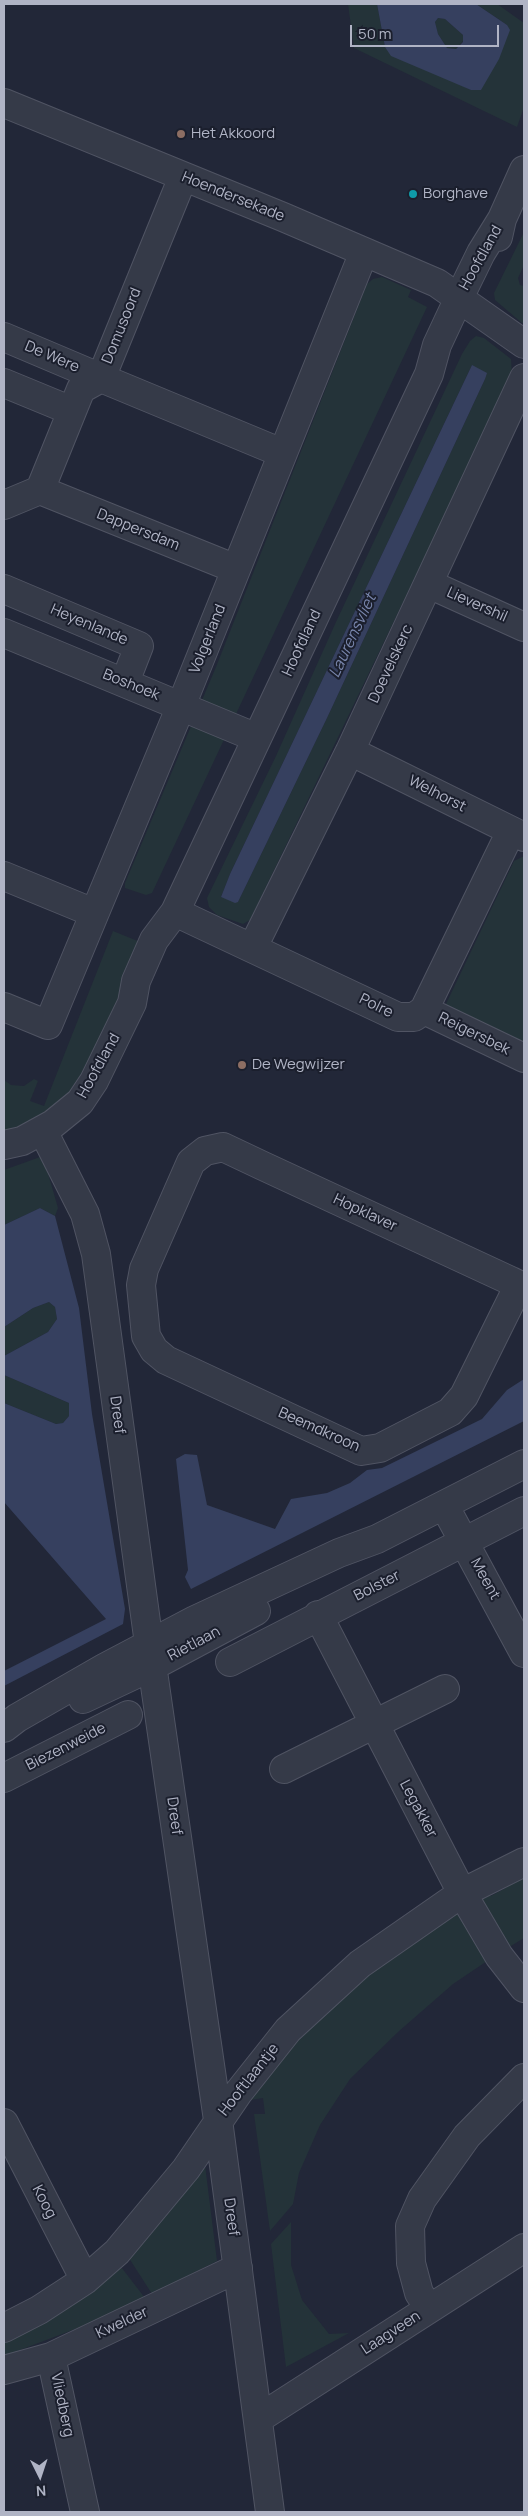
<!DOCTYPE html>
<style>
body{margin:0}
#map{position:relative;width:528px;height:2516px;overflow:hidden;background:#222738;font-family:Manrope,sans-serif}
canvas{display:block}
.frame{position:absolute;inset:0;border:5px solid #b0b4c5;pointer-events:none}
.north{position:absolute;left:15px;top:2451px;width:50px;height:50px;-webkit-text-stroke:4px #1b1f2d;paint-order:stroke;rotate:176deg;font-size:14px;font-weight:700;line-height:20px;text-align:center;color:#b0b4c5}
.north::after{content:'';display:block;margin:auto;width:18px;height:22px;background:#b0b4c5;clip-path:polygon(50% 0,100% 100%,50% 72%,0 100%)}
.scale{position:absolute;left:350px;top:25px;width:149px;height:22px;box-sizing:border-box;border:2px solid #b0b4c5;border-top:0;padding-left:6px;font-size:15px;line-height:18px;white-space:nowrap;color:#b0b4c5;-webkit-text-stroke:4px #1b1f2d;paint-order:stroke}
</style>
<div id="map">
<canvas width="528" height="2516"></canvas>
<div class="frame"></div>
<div class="north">N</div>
<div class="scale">50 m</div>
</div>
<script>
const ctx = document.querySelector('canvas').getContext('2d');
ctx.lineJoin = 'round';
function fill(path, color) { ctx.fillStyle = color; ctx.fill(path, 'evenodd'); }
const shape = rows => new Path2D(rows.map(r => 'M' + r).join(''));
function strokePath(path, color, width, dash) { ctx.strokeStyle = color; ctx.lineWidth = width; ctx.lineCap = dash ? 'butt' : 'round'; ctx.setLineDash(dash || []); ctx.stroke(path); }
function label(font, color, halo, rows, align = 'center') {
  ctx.font = font + ' Manrope,sans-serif'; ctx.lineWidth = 4; ctx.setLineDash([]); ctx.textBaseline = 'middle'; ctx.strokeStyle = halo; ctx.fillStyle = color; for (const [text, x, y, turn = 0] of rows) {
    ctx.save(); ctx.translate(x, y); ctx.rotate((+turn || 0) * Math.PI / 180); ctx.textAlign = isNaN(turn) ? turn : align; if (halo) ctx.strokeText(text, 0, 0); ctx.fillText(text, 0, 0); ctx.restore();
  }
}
fill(shape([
 [348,4,377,4,385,47,471,90,507,25,476,4,497,4,524,23,524,107,517,127,354,48],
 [438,18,445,19,463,35,463,41,456,49,447,48,438,34,435,22],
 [524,232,524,265,518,278,520,285,524,286,524,323,522,323,495,300,494,293],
 [382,277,411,290,408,297,427,307,152,893,146,895,125,888,125,883,216,667,367,284,373,279],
 [476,336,484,338,511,359,512,376,250,920,243,924,217,915,209,907,207,898,276,756,336,622,462,354,470,341],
 [472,365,485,379,327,718,238,902,221,897,230,874],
 [524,856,524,1044,447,1007,446,1004,514,861],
 [113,931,145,944,103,1044,67,1104,4,1136,4,1080,11,1085,24,1086,34,1079,38,1081,30,1101,44,1106],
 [43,1156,58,1208,55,1216,40,1208,4,1225,4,1170],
 [49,1302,55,1307,57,1319,48,1332,4,1356,4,1327,33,1308],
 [4,1375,69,1403,69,1416,63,1423,56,1424,4,1403],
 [524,1869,524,1938,506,1949,471,1898,483,1890,491,1896,507,1887,504,1879],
 [456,1907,493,1957,453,1984,398,2032,350,2079,320,2125,299,2173,293,2204,270,2231,254,2114,265,2114,263,2098,250,2100,270,2066,335,1999],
 [204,2157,217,2261,152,2294,127,2255],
 [291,2222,291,2265,302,2300,329,2334,349,2333,286,2367,271,2244],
 [118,2263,145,2298,78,2328,4,2356,4,2335]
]), '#243339');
fill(shape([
 [377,4,476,4,507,25,510,30,499,59,481,90,471,90,391,56,385,47],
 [438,18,445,19,463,35,463,42,456,49,447,48,438,34,435,22],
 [472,365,487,373,485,379,327,718,238,902,235,903,221,897,230,874],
 [40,1208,55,1216,79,1308,92,1414,125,1609,123,1624,4,1686,4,1671,106,1619,4,1502,4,1403,56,1424,63,1423,69,1416,69,1403,4,1375,4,1356,48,1332,57,1319,55,1307,49,1302,33,1308,4,1327,4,1225],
 [524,1379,524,1421,191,1589,185,1577,188,1570,176,1459,185,1454,197,1455,207,1505,275,1529,291,1499,327,1493,350,1483,367,1470,382,1468,482,1419,507,1390]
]), '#36405f');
const minor = shape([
 [4,103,283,217,437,283,524,344],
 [183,177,101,378,282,453],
 [498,237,502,219,524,170],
 [4,337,101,378],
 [4,383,72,411],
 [40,490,236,569],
 [40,490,81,389,101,378],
 [4,505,40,490],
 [429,584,524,627],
 [4,589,139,646,125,682],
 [4,633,257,738],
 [350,751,524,837],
 [4,876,94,913],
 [175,912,398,1017,414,1017,424,1010,511,831],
 [253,947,350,751,524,378],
 [4,1007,48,1025,181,706,364,252],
 [424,1010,524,1058],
 [43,1131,85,1214,96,1254,149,1644,218,2120,270,2512],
 [4,1145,22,1141,53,1124,80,1102,94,1081,132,1003,136,981,154,940,175,912,429,374,437,345,459,298,481,253,502,219],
 [519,1285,464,1396,450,1412,380,1448,361,1451,166,1360,154,1350,146,1336,141,1285,144,1269,191,1162,205,1151,223,1147,261,1165,511,1281,519,1285,524,1287],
 [444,1505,524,1653],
 [318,1615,462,1893,499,1956,524,1988],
 [230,1662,524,1511],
 [83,1699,153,1666,256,1611],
 [4,1728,17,1718,104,1668,195,1620,339,1553,377,1539,524,1464],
 [284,1769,445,1689],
 [4,1778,128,1715],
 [4,2123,85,2280],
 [429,2308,419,2293,411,2263,410,2226,422,2199,467,2136,524,2078],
 [4,2328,39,2310,85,2280,117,2252,186,2169,238,2093,288,2030,360,1964,462,1893,524,1862],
 [51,2357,85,2512],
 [4,2370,51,2357,238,2268],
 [258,2419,524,2248]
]);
strokePath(minor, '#505463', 30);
strokePath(minor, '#353a48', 28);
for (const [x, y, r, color] of [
 [181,134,5,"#8d6e63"],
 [413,194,5,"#0f9aa8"],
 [242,1065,5,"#8d6e63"]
]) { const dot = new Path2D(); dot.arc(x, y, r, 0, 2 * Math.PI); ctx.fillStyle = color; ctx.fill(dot); strokePath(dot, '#1b1f2d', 2); }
label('15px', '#b0b4c5', '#1b1f2d', [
 ["Het Akkoord",191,134],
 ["Borghave",423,194],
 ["De Wegwijzer",252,1065]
], 'left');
label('15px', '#b0b4c5', '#1b1f2d', [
 ["Hoendersekade",233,197,22],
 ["Hoofdland",481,258,-61],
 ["Domusoord",122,326,-68],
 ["De Were",52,357,23],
 ["Dappersdam",138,530,22],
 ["Lievershil",477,605,24],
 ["Heyenlande",89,625,23],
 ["Volgerland",208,639,-68],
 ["Hoofdland",302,643,-65],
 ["Doevelskerc",391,664,-65],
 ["Boshoek",131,685,22],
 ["Welhorst",437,794,27],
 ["Polre",376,1006,26],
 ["Reigersbek",474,1034,26],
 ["Hoofdland",99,1066,-61],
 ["Hopklaver",365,1213,25],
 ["Dreef",117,1415,82],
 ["Beemdkroon",319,1430,24],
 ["Meent",485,1579,61],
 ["Bolster",377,1586,-27],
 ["Rietlaan",194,1644,-28],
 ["Biezenweide",66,1747,-27],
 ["Legakker",418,1809,62],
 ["Dreef",174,1816,82],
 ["Hooftlaantje",249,2080,-52],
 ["Koog",44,2202,63],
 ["Dreef",231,2217,82],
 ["Kwelder",122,2323,-25],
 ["Laagveen",391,2333,-33],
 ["Vliedberg",62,2405,78]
]);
label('italic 16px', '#7986ac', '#1b1f2d', [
 ["Laurensvliet",353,636,-65]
]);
</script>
